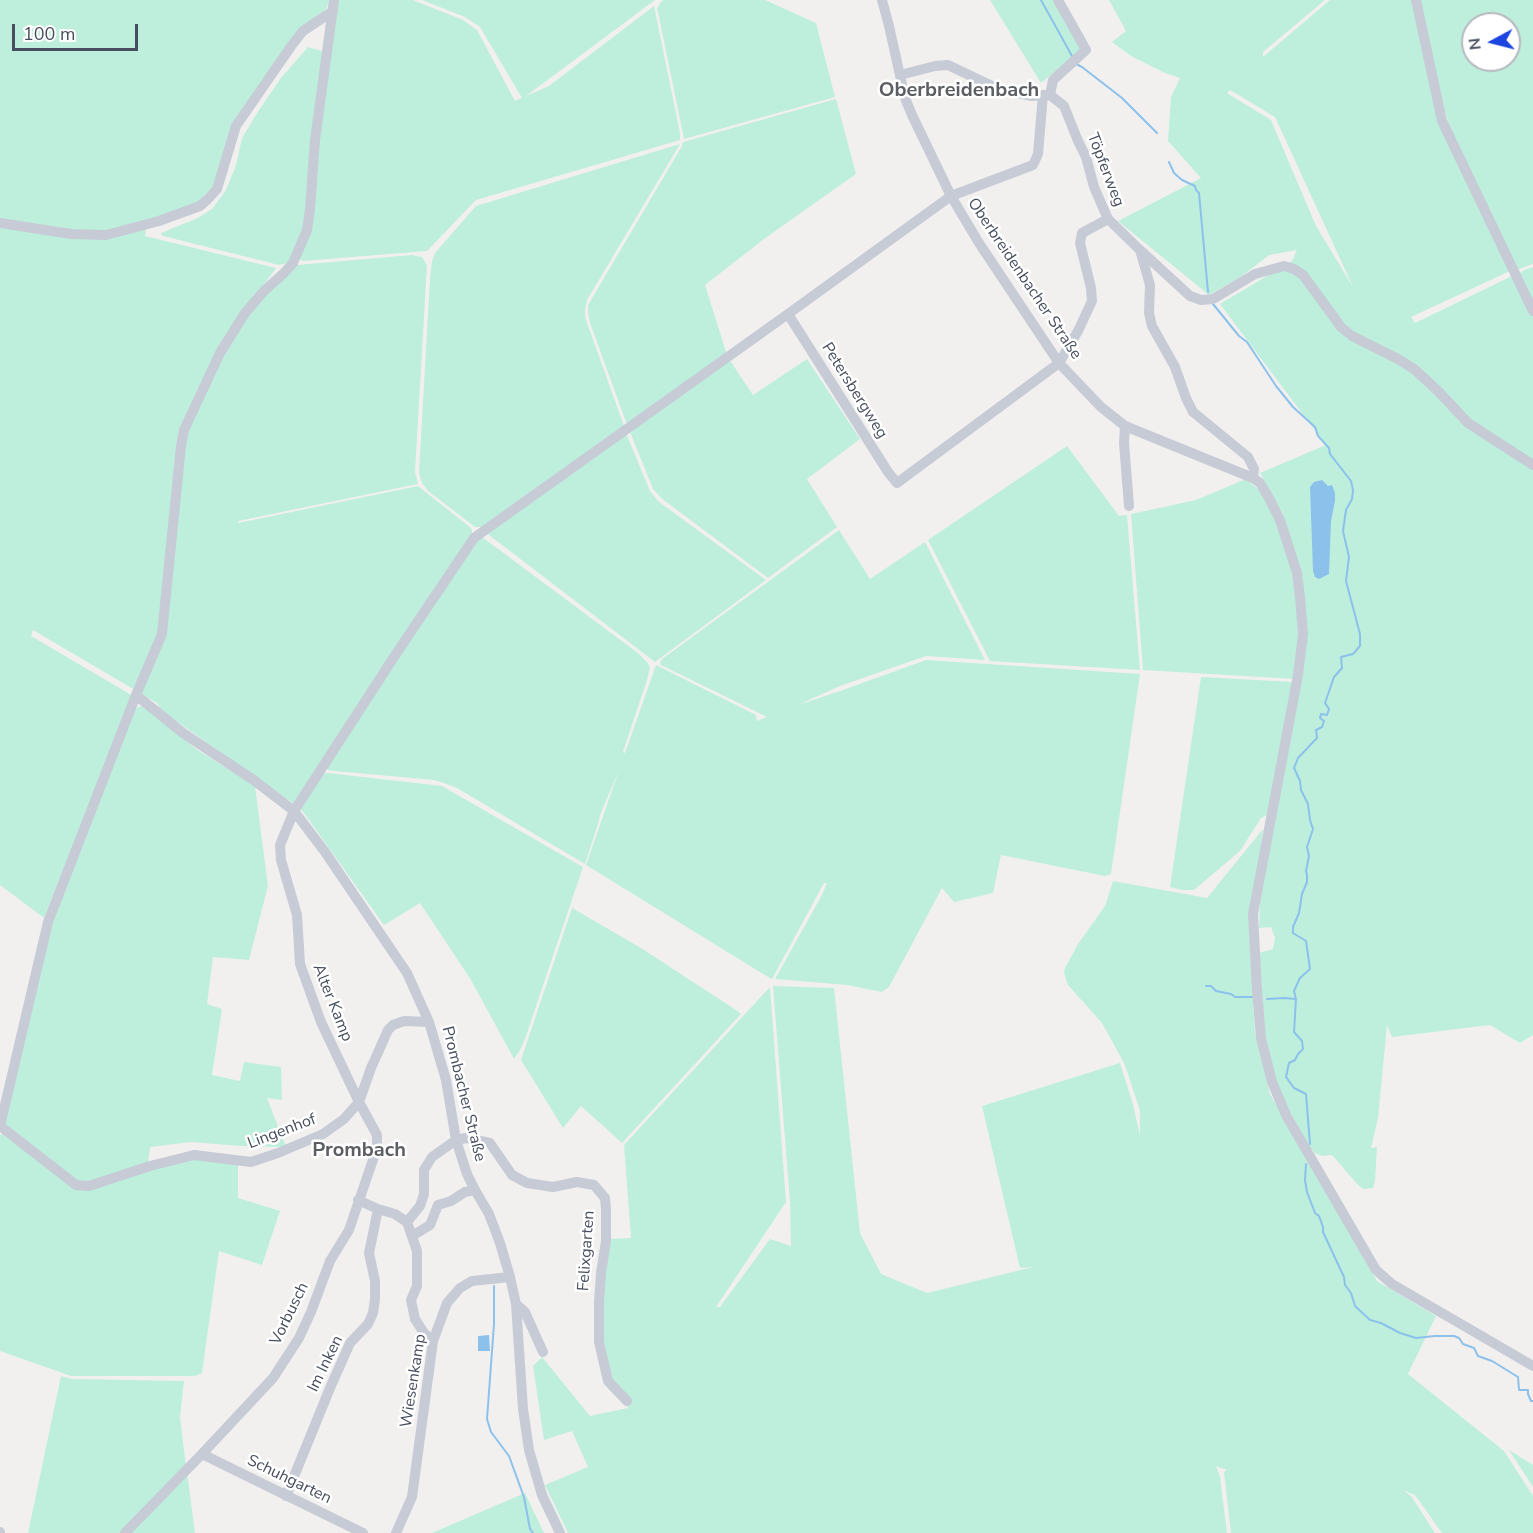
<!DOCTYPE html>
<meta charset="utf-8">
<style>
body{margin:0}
#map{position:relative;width:1533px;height:1533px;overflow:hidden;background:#f2f0ef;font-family:"Nunito Sans",sans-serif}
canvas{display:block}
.north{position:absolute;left:1461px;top:12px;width:60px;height:60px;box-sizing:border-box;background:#fff;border:2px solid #b5b8be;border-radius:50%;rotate:263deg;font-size:16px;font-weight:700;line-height:24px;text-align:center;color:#474e5d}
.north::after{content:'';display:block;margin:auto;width:21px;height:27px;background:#1b44e0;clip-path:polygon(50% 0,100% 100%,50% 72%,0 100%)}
.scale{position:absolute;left:12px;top:24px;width:126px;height:27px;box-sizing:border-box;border:3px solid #474e5d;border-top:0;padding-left:8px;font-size:18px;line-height:21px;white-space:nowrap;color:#474e5d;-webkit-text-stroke:4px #fff;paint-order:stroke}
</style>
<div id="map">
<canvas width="1533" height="1533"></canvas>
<div class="north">N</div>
<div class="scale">100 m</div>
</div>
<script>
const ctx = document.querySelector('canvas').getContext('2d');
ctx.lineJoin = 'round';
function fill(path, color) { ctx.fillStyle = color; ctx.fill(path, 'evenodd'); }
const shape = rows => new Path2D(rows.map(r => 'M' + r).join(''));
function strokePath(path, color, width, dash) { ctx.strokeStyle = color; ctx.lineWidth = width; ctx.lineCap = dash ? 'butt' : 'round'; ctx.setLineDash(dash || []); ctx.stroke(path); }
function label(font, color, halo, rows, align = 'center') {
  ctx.font = font + ' "Nunito Sans",sans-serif'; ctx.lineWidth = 5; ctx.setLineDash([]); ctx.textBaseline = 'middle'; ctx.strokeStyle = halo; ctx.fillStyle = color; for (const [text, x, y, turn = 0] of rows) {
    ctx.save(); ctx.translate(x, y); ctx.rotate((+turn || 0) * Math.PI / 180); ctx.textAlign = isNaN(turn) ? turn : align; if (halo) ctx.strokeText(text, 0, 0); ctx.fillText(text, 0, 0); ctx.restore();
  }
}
fill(shape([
 [0,0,329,0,327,8,316,17,237,119,217,182,197,203,147,222,145,236,276,268,234,326,260,299,297,265,412,255,422,257,427,265,415,472,418,484,238,521,238,523,418,486,471,528,472,531,472,535,294,804,162,711,157,703,33,630,31,636,133,696,44,918,0,885],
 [337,0,413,0,463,20,477,30,515,101,522,98,480,27,465,17,422,0,655,0,526,96,549,86,654,6,680,133,680,140,476,200,427,251,303,261,299,259],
 [663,0,765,0,816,23,835,97,684,139,658,12,657,9,660,3],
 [990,0,1054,0,1081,50,1041,83],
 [1109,0,1325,0,1263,52,1263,57,1330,0,1413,0,1440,121,1510,271,1411,317,1415,323,1512,276,1533,311,1533,1035,1520,1043,1490,1025,1392,1037,1387,1025,1378,1118,1371,1148,1377,1147,1375,1181,1373,1188,1364,1189,1359,1186,1332,1155,1322,1156,1315,1153,1310,1148,1278,1090,1265,1033,1259,953,1273,949,1275,938,1271,927,1259,928,1260,902,1304,667,1296,557,1283,514,1260,473,1326,445,1220,304,1292,261,1297,250,1269,255,1242,276,1209,295,1118,221,1201,178,1168,141,1171,97,1180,78,1165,73,1131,56,1112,42,1126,31],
 [1230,90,1275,117,1353,287,1316,226,1271,120,1227,93],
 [1418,0,1533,0,1533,264,1517,270,1450,131],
 [1473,24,1509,24,1509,60,1473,60],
 [308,47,325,52,303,228,288,263,279,265,163,236,161,233,198,218,212,209,226,190,236,165,242,138,259,110,281,78],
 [836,99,856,174,764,239,705,285,727,355,627,425,590,323,588,312,588,305,682,146,683,142],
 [680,144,587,300,585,310,585,317,624,426,483,527,475,527,428,491,421,481,419,472,430,279,432,261,435,253,476,206],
 [1533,267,1533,306,1519,274,1524,270],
 [729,359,753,395,807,359,860,439,807,479,837,527,768,578,661,498,653,489,630,432],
 [626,433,650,491,659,502,766,580,655,662,489,535,489,532],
 [1067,446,1119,516,1127,515,1140,670,990,661,928,540],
 [1246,479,1259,490,1267,500,1284,541,1296,589,1298,637,1295,679,1143,670,1131,514,1196,500],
 [839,530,870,579,925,542,985,660,926,656,840,686,798,705,840,691,926,660,1140,674,1111,874,1105,876,1001,855,993,893,954,902,942,888,889,987,882,992,847,985,775,979,822,895,827,883,824,883,772,979,768,977,586,865,619,770,600,815,599,821,585,864,457,788,444,783,434,780,412,778,334,771,328,770,327,768,462,557,482,537,638,653,647,662,650,667,648,677,623,752,625,753,656,665,756,715,757,721,767,717,661,665,660,663,662,659],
 [1201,677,1294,682,1268,814,1261,818,1240,851,1194,890,1182,890,1170,887],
 [142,706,147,708,196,749,255,786,268,886,249,960,213,957,207,1004,222,1009,212,1075,240,1081,244,1062,281,1067,282,1100,267,1098,286,1147,241,1146,191,1142,150,1147,148,1163,89,1184,76,1182,4,1124,44,943,133,711,138,707],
 [328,773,442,786,583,867,525,1039,520,1050,514,1059,471,980,420,903,384,925,301,809,322,774],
 [1263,829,1250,947,1255,1033,1270,1094,1377,1281,1436,1316,1408,1374,1504,1451,1533,1496,1533,1533,1442,1533,1415,1495,1403,1490,1411,1496,1435,1533,1231,1533,1224,1472,1227,1470,1216,1466,1220,1477,1227,1533,568,1533,545,1485,588,1467,572,1431,544,1440,533,1366,542,1357,590,1416,628,1408,610,1377,601,1323,608,1239,631,1238,624,1145,770,987,786,1202,716,1307,720,1307,770,1239,791,1246,790,1202,773,986,834,988,860,1233,881,1274,927,1293,1033,1267,1020,1268,982,1106,1120,1063,1132,1101,1140,1135,1140,1111,1125,1065,1102,1023,1068,985,1064,973,1065,968,1078,944,1105,906,1113,881,1207,898],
 [572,908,641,948,736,1010,741,1014,622,1143,581,1106,563,1128,521,1060],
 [2,1134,76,1186,195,1157,238,1163,238,1198,280,1211,262,1265,219,1251,202,1373,195,1376,71,1376,0,1351,0,1135],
 [61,1376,72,1379,184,1381,180,1418,186,1466,122,1533,28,1533],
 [1509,1450,1533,1465,1533,1487],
 [187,1472,195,1533,128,1533],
 [525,1493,544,1533,432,1533]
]), '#beefdc');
fill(shape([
 [1322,480,1328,486,1332,485,1335,493,1335,501,1331,521,1329,574,1319,579,1315,577,1313,571,1310,487,1314,482],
 [489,1335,490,1351,478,1351,478,1336]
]), '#8cc1eb');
strokePath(shape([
 [1041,0,1072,56],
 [1076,64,1082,67,1122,98,1157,133],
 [1169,162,1174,173,1182,180,1195,186,1196,190,1199,193,1208,292],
 [1213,304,1239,336,1247,342,1276,386,1293,407,1315,427,1318,436,1329,448,1330,454,1351,481,1353,490,1352,499,1346,510,1343,531,1349,557,1346,581,1360,634,1360,646,1353,654,1341,657,1342,668,1334,677,1325,703,1329,709,1327,715,1321,714,1320,718,1324,721,1322,727,1316,730,1317,738,1298,758,1294,768,1300,781,1301,790,1308,804,1310,820,1313,829,1307,847,1309,856,1306,871,1307,875,1307,882,1302,894,1299,913,1293,927,1293,933,1306,941,1310,969,1300,978,1294,991,1296,999,1294,1032,1302,1041,1303,1049,1298,1054,1295,1060,1289,1063,1286,1077,1294,1088,1306,1094,1310,1144],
 [1206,986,1211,986,1216,991,1231,994,1235,997,1252,997],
 [1267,999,1284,998,1296,999],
 [1306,1164,1305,1180,1307,1192,1315,1213,1319,1216,1323,1227,1323,1232,1344,1277,1345,1285,1351,1293,1355,1306,1370,1320,1381,1323,1400,1333,1416,1338,1435,1336,1454,1336,1459,1338,1463,1344,1474,1348,1478,1356,1492,1361,1518,1377,1519,1390,1528,1390,1528,1394,1531,1401,1533,1401],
 [494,1286,494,1324,487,1419,491,1432,509,1456,524,1497,530,1529,533,1533]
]), '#8cc1eb', 2);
strokePath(shape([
 [882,0,889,26,905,98,912,115,951,196,979,243,1059,363,1101,407,1125,426,1253,478,1260,483,1269,498,1280,520,1297,573,1300,597,1303,634,1298,675,1253,914,1257,990,1261,1038,1272,1082,1286,1115,1376,1270,1392,1284,1533,1366],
 [1416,0,1442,121,1533,311],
 [900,75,935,66,948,65,992,86,1013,92,1032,96,1050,95,1064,106,1078,141,1086,157,1094,187,1108,219,1140,250,1150,285,1149,313,1152,326,1175,367,1186,398,1193,412,1248,457,1254,469,1253,478],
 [1043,95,1038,154,1033,165,951,196,788,314,888,472,897,483,1059,363,1078,331,1092,301,1091,288,1080,243,1082,233,1108,219],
 [1050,95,1053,80,1086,50,1058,0],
 [0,223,71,234,106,235,159,221,200,206,208,199,217,189,236,126,292,45,303,31,333,11],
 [1140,250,1190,296,1201,300,1213,299,1255,274,1284,266,1294,269,1303,275,1341,327,1352,336,1398,359,1414,369,1438,391,1468,423,1533,465],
 [1125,426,1124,443,1129,506],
 [136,695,183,733,255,781,294,811,325,852,407,973,429,1022,446,1080,456,1140,467,1174,475,1190,489,1214,500,1243,510,1277,516,1304,523,1409,529,1450,542,1495,560,1533],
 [0,1126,48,922,136,695,162,634,181,446,184,430,220,353,245,313,264,291,284,273,293,263,307,230,310,209,315,140,334,0],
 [0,1126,76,1185,89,1186,150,1166,194,1155,251,1162,278,1153,323,1134,344,1119,359,1102,371,1068,388,1030,393,1025,404,1021,429,1022],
 [358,1200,378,1209,395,1214,407,1222,417,1251,417,1286,411,1300,415,1319,424,1333,433,1341],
 [407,1222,420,1206,424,1194,424,1170,432,1157,456,1140,466,1138,490,1143,512,1175,527,1183,553,1187,577,1182,594,1185,605,1198,606,1209,606,1241,601,1273,599,1302,599,1342,608,1381,627,1401],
 [412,1236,430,1225,438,1205,451,1201,465,1192,475,1190],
 [516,1304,525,1312,543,1352],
 [202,1454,363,1533],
 [286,1496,330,1388,350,1343,368,1324,373,1313,375,1299,375,1281,369,1253,378,1209],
 [0,1532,0,1533],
 [125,1533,202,1454,273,1378,299,1338,311,1312,330,1261,349,1230,377,1148,377,1135,359,1102,321,1022,300,964,297,915,281,860,280,845,294,811,396,654,474,538,788,314],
 [396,1533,412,1497,433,1341,447,1303,460,1288,472,1281,510,1277]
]), '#c6cbd6', 10);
label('16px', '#474e5d', '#fff', [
 ["Töpferweg",1105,170,69],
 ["Oberbreidenbacher Straße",1024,279,56],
 ["Petersbergweg",854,391,58],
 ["Alter Kamp",332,1003,68],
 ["Prombacher Straße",463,1094,76],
 ["Lingenhof",282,1132,-21],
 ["Felixgarten",587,1251,-86],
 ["Vorbusch",290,1314,-64],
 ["Im Inken",326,1364,-64],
 ["Wiesenkamp",414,1381,-81],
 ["Schuhgarten",289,1480,26]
]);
label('bold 20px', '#5c5e64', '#fff', [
 ["Oberbreidenbach",959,91],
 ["Prombach",359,1151]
]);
</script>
